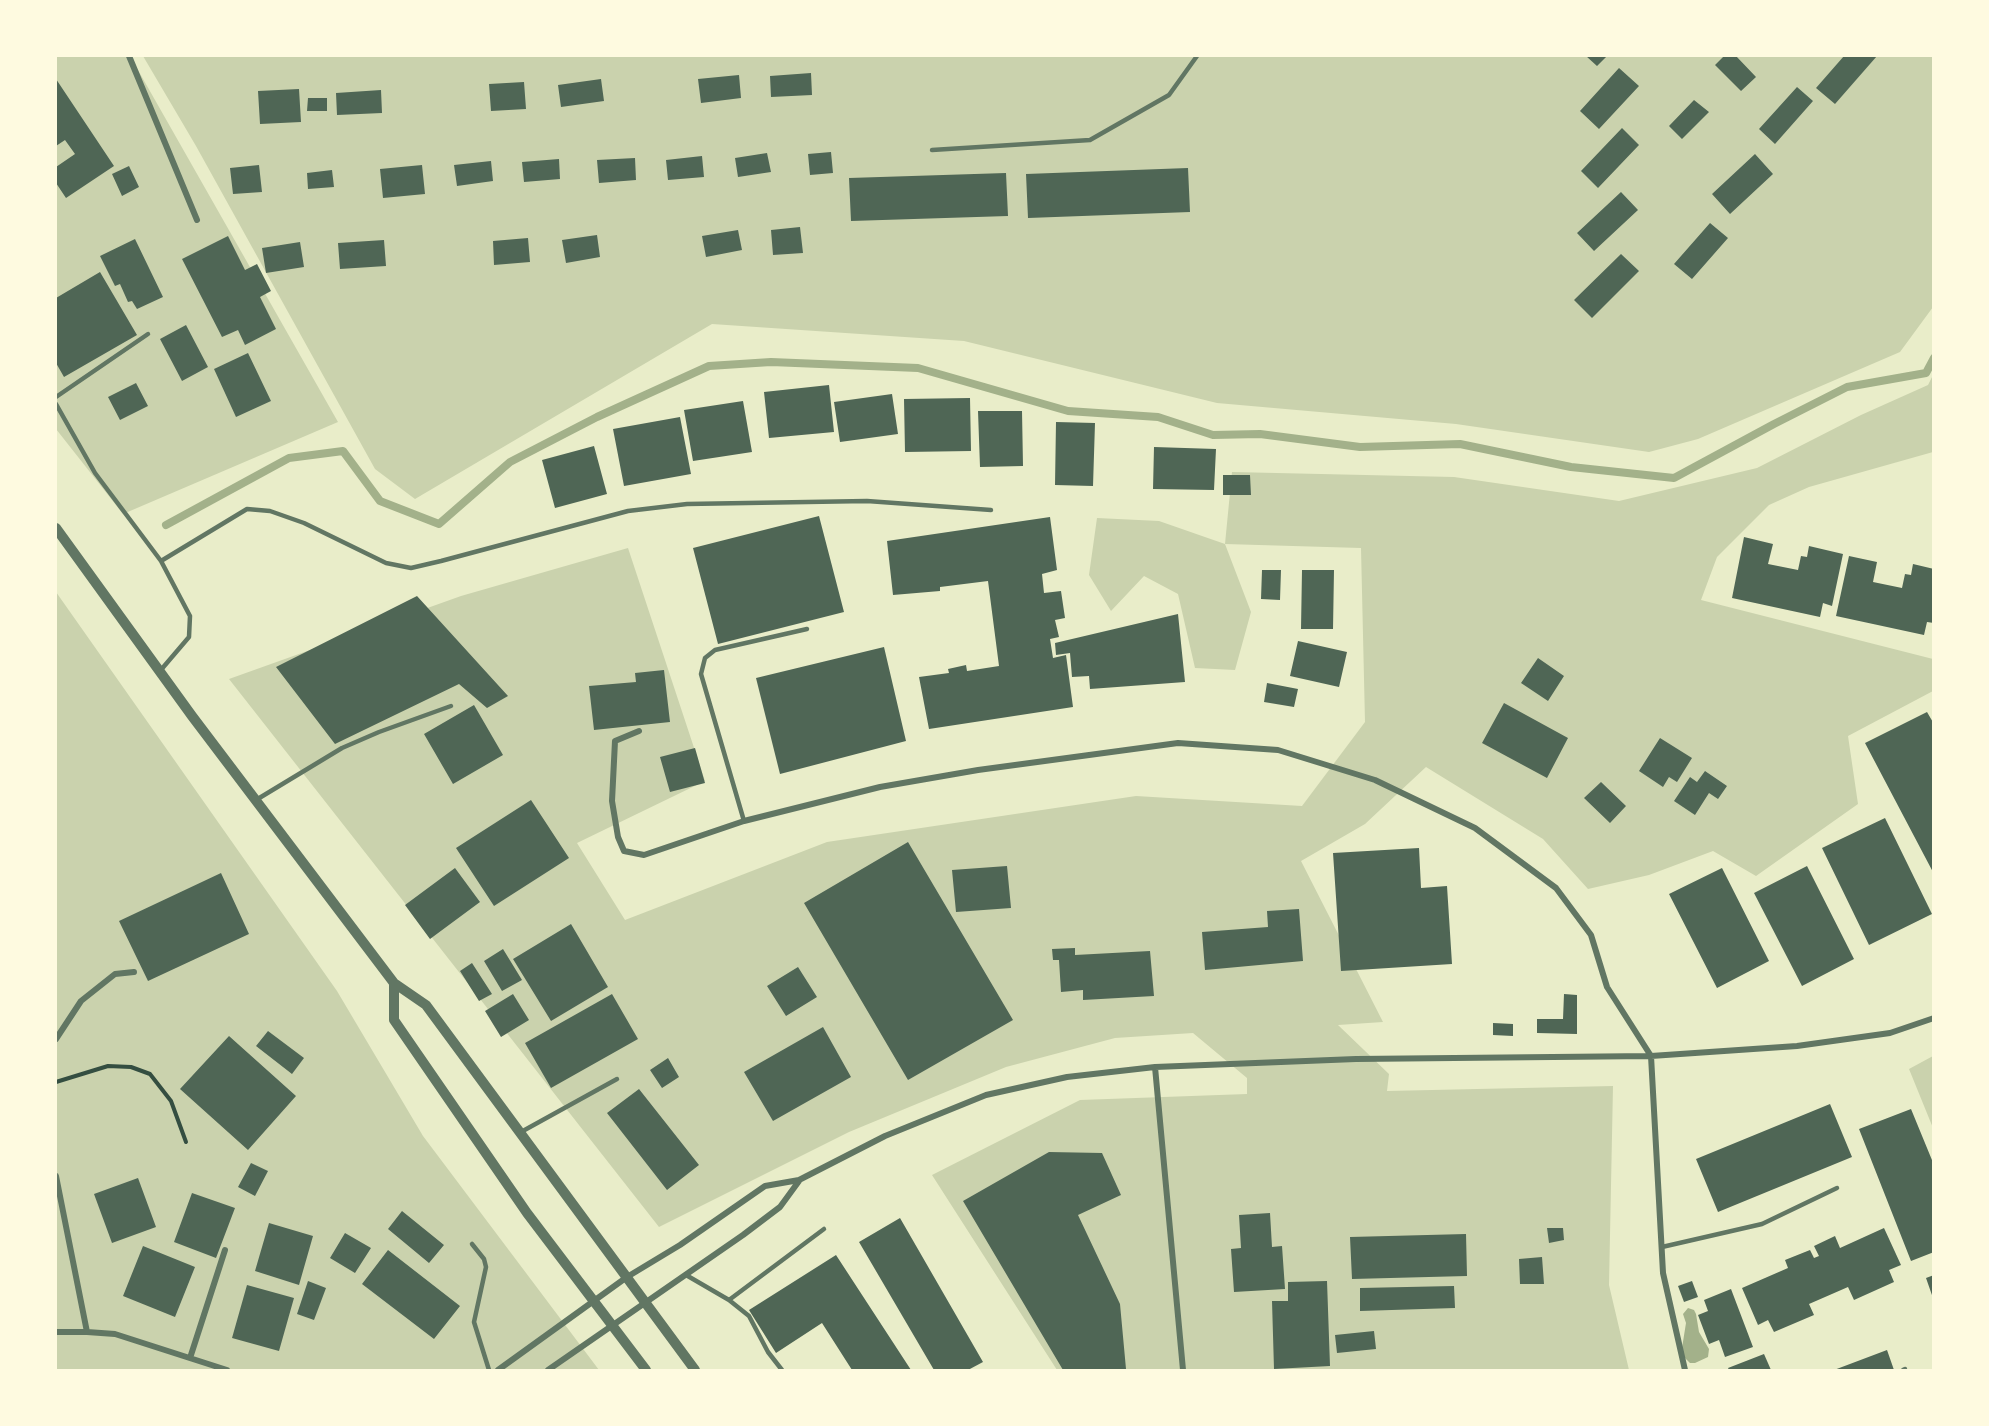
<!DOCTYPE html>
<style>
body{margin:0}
#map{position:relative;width:1989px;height:1426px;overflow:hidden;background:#e9edc9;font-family:"PT Sans Narrow",sans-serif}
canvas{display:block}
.frame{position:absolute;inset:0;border:57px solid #fefae0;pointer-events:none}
</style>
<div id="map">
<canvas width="1989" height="1426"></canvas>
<div class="frame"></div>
</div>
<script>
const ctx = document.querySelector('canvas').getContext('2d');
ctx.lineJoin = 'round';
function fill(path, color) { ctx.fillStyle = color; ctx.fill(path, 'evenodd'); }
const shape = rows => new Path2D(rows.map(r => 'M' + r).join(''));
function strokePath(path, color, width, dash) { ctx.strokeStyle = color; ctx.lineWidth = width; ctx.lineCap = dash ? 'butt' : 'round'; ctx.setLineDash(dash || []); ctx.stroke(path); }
fill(shape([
 [56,56,130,56,338,422,123,514,56,429],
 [143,56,1933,56,1933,307,1900,352,1698,439,1649,452,1456,424,1217,403,964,341,712,324,415,499,375,469,196,146],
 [1933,375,1933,452,1809,487,1769,505,1717,557,1701,600,1933,659,1933,691,1848,736,1858,804,1756,876,1713,851,1649,875,1588,889,1543,839,1426,767,1365,824,1301,861,1383,1022,1338,1025,1389,1074,1387,1091,1613,1086,1609,1285,1629,1370,1057,1370,932,1175,1080,1100,1247,1094,1247,1078,1193,1033,1115,1038,1006,1067,849,1132,659,1227,229,679,461,596,628,548,705,781,577,843,625,920,827,842,1136,796,1302,806,1365,722,1361,548,1225,544,1251,612,1235,670,1195,668,1178,594,1144,576,1111,611,1089,575,1097,518,1159,521,1225,544,1232,472,1454,477,1619,501,1757,468,1861,415,1928,385],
 [56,592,337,991,423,1136,599,1370,56,1370],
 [1933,1056,1933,1128,1909,1069]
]), '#cad2ad');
fill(shape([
 [1688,1308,1694,1310,1696,1314,1699,1332,1709,1349,1708,1357,1695,1363,1690,1363,1683,1356,1682,1348,1686,1323,1683,1314]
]), '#a3b18a');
strokePath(shape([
 [166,525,289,458,343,451,380,501,439,524,510,462,597,417,709,366,771,362,918,368,1068,411,1158,417,1213,435,1260,434,1360,447,1460,444,1571,467,1674,478,1774,424,1847,387,1926,373,1934,358]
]), '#a3b18a', 8);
fill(shape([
 [1586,56,1607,56,1597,66],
 [1724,56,1736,56,1756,77,1741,91,1715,65],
 [1844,56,1877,56,1835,104,1816,88],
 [1619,68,1639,86,1599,129,1580,111],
 [811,73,812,95,771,97,770,76],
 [739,75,741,98,701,103,698,79],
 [56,79,114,166,66,198,56,183,56,167,75,154,65,140,56,146],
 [601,79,604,101,561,107,558,85],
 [524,82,526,109,491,111,489,84],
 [1797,87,1813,101,1775,144,1759,129],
 [299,89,301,122,260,124,258,91],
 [381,90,382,113,337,115,336,93],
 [308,98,327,98,327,111,307,111],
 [1694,100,1709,112,1682,139,1669,126],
 [1622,128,1639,145,1598,188,1581,171],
 [831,152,833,173,810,175,808,154],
 [767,153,771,172,738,177,735,158],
 [1755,154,1773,174,1730,214,1712,194],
 [702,156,704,177,668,180,666,160],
 [635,158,636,180,599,183,597,160],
 [559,159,560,179,524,182,522,162],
 [491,161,493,181,457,186,454,165],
 [259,165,262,192,233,194,230,168],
 [422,165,425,194,383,198,380,169],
 [129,166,139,187,122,196,112,174],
 [1188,168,1190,212,1028,218,1026,174],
 [332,170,334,187,308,189,307,173],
 [1006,173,1008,216,851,221,849,178],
 [1621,192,1638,210,1594,251,1577,233],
 [1710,223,1728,238,1692,279,1674,264],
 [800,227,803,253,773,255,771,230],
 [738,230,742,250,706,257,702,236],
 [597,235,600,257,566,263,562,240],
 [228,236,245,270,257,264,271,291,260,297,276,329,245,345,238,330,222,337,182,259],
 [528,238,530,262,494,265,493,241],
 [135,239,163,297,137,309,132,301,128,302,120,284,115,286,100,256],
 [384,240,386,266,340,269,338,243],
 [300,242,304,267,266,273,262,248],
 [1621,254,1639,271,1592,318,1574,300],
 [100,272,137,335,64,377,56,363,56,298],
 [186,325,208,367,182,381,160,339],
 [248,353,271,401,236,417,214,369],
 [136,383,148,406,120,420,108,397],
 [829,385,834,432,769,438,764,392],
 [892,394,898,434,840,442,834,402],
 [970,398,971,451,905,452,904,399],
 [743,401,752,452,693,461,684,410],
 [978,411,1022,411,1023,466,980,467],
 [680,417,691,474,624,486,613,429],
 [1056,422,1095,423,1093,486,1055,485],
 [594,446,607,494,555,508,542,460],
 [1154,447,1216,449,1214,490,1153,489],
 [1223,475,1250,475,1251,495,1223,495],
 [819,516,844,612,718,644,693,548],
 [1050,517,1057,570,1042,574,1044,593,1061,591,1065,618,1055,620,1059,637,1050,639,1053,658,1066,655,1073,707,929,729,919,677,949,673,948,669,966,665,967,671,999,666,988,581,940,587,940,591,893,595,887,541],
 [1744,537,1773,544,1768,564,1798,570,1801,556,1807,557,1809,546,1843,554,1832,606,1823,603,1820,617,1732,598],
 [1849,556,1877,562,1873,582,1902,588,1905,574,1911,575,1913,564,1934,569,1934,623,1927,622,1924,635,1836,616],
 [1262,570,1281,570,1280,600,1261,599],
 [1302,570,1334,570,1333,629,1301,629],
 [417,596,508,696,487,708,459,684,335,744,276,667],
 [1178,614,1185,682,1090,689,1089,676,1072,677,1070,653,1056,655,1055,643],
 [1298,641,1347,652,1339,687,1290,676],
 [884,647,906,741,780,774,756,678],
 [1538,658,1564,676,1548,701,1521,683],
 [664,670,670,722,594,730,589,686,636,682,635,673],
 [1267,683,1298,689,1294,707,1264,702],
 [1504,703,1568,738,1547,778,1482,743],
 [474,705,503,755,453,784,424,734],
 [1927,712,1934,724,1934,874,1865,743],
 [1660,738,1692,758,1677,782,1669,777,1663,787,1639,771],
 [695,748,705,783,670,792,660,757],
 [1705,771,1727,786,1718,799,1709,793,1695,815,1674,801,1690,777,1697,782],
 [1601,782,1626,806,1610,823,1584,798],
 [531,800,569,858,494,906,456,848],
 [1885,818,1932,914,1869,945,1822,848],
 [908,842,1013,1020,908,1080,804,903],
 [1419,848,1421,888,1447,886,1452,964,1341,971,1333,853],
 [1007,866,1011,908,956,912,952,870],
 [1807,866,1854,959,1802,986,1754,893],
 [455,868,480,902,430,939,405,905],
 [1722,868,1769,961,1717,988,1669,894],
 [221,873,249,934,148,981,119,921],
 [1299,909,1303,961,1205,970,1202,932,1268,927,1267,911],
 [571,924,608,987,551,1021,513,959],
 [1075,948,1075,955,1150,951,1154,996,1083,1000,1083,990,1061,992,1059,960,1053,960,1052,949],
 [503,949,522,980,502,991,484,961],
 [472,963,492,994,479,1001,460,971],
 [798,967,817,997,786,1016,767,986],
 [513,994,529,1020,501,1037,485,1011],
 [612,994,638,1039,551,1088,525,1043],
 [1564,994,1577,995,1577,1034,1537,1033,1537,1019,1563,1019],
 [1493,1023,1513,1024,1513,1036,1493,1035],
 [823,1027,851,1077,773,1121,744,1072],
 [268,1031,304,1058,292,1074,256,1046],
 [229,1036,296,1096,248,1150,180,1089],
 [668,1058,679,1077,662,1088,650,1070],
 [639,1089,699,1165,667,1190,607,1113],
 [1830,1104,1852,1157,1718,1212,1696,1159],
 [1911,1109,1934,1165,1934,1252,1911,1261,1859,1129],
 [1049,1152,1102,1153,1121,1195,1078,1215,1120,1304,1126,1369,1063,1370,963,1201],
 [251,1163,268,1171,255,1196,238,1187],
 [138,1178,156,1227,112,1243,94,1194],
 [192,1193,235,1208,216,1258,174,1242],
 [402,1211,444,1245,429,1263,388,1229],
 [1270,1213,1272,1247,1282,1246,1285,1289,1234,1292,1231,1249,1241,1248,1239,1215],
 [900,1218,983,1362,968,1370,934,1370,859,1242],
 [269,1223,313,1236,299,1285,255,1271],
 [1547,1228,1563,1228,1564,1240,1549,1243],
 [1884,1228,1901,1265,1889,1270,1894,1282,1854,1300,1848,1287,1809,1304,1814,1315,1774,1332,1768,1320,1758,1325,1742,1288,1788,1268,1785,1260,1810,1250,1814,1258,1819,1256,1814,1246,1835,1236,1840,1248],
 [345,1233,371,1248,355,1273,330,1258],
 [1466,1234,1467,1276,1352,1279,1350,1237],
 [143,1246,195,1267,175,1317,123,1296],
 [388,1250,460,1306,434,1339,362,1284],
 [836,1255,911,1370,852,1370,822,1323,776,1353,749,1310],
 [1542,1257,1544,1284,1520,1284,1519,1259],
 [1934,1275,1934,1298,1933,1298,1926,1278],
 [308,1281,326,1288,314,1320,297,1314],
 [1327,1281,1330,1366,1274,1369,1272,1301,1288,1301,1288,1282],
 [1692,1281,1698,1297,1684,1302,1678,1286],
 [247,1285,294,1298,279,1351,232,1338],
 [1454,1286,1455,1308,1360,1311,1360,1288],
 [1731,1289,1753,1347,1725,1357,1719,1340,1709,1344,1698,1315,1708,1311,1704,1300],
 [1374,1331,1376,1349,1337,1353,1335,1335],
 [1887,1350,1894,1370,1834,1370],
 [1764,1354,1771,1370,1729,1370,1728,1368]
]), '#4f6655');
strokePath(shape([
 [56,1082,108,1066,131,1067,150,1074,171,1101,186,1142]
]), '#344e41', 4);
strokePath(shape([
 [932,150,1090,140,1169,95,1197,56],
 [56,397,148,334],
 [56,404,95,473,161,561],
 [160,671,189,637,190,616,161,561,247,509,270,511,304,523,386,563,411,568,441,561,628,511,687,504,867,501,991,510],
 [256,800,342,748,379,732,451,706],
 [744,821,701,674,705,658,715,650,807,629],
 [521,1132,617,1079],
 [472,1244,484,1259,486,1267,474,1322,489,1370],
 [1662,1247,1762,1224,1837,1188],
 [686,1275,729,1300,749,1316,768,1352,782,1370],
 [729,1300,824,1229],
 [1903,1370,1905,1369]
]), '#617663', 4.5);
strokePath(shape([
 [129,56,197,220],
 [639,731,615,741,612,801,618,837,624,851,644,855,744,821,880,787,978,770,1178,743,1278,750,1375,780,1475,828,1556,888,1591,935,1607,987,1651,1056,1663,1273,1685,1370],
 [56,1039,81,1001,115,974,134,972],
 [1155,1067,1183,1370],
 [56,1176,87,1332],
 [56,1332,87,1332,115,1334,227,1370],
 [190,1358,225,1250],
 [498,1370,627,1277,680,1245,765,1186,799,1180,885,1136,986,1095,1067,1077,1155,1067,1356,1059,1651,1056,1797,1046,1890,1033,1934,1018],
 [548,1370,743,1235,780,1207,799,1181]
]), '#617663', 6);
strokePath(shape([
 [56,528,192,716,394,983,394,1020,527,1213,646,1370],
 [394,983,426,1005,695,1370]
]), '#617663', 10);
</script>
